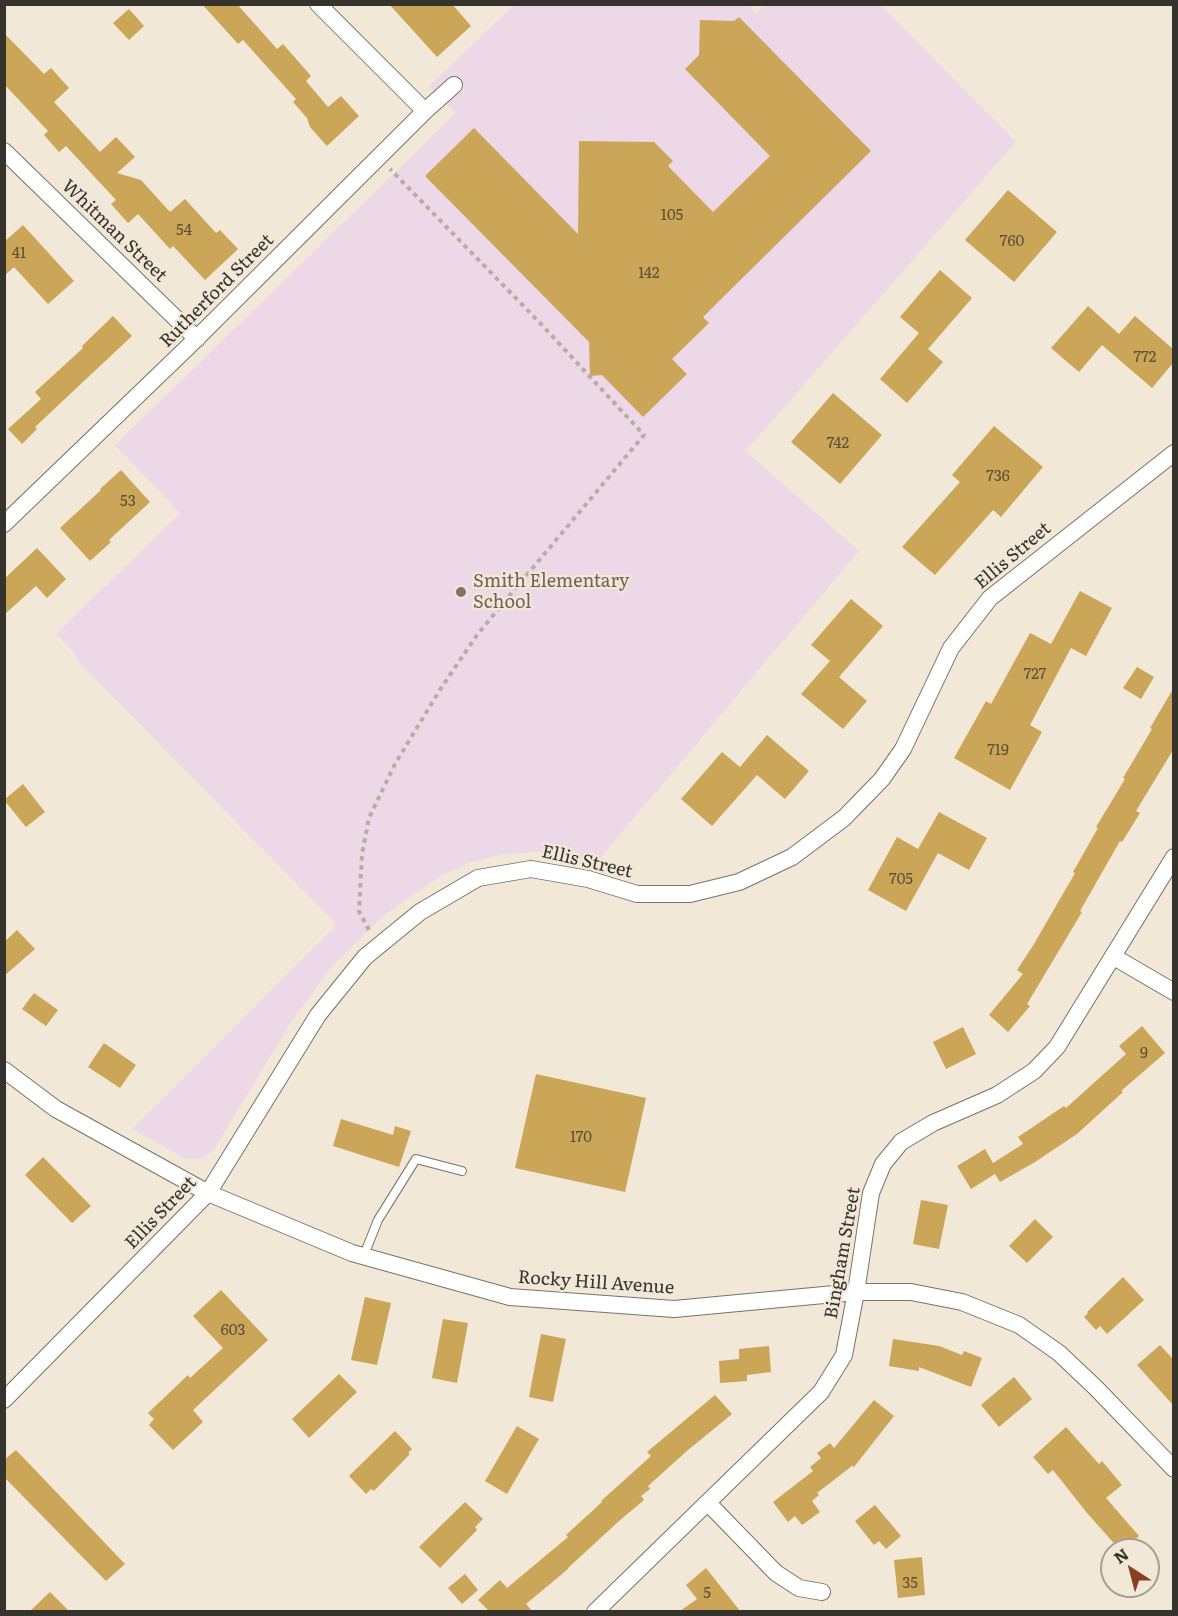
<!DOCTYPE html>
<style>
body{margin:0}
#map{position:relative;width:1178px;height:1616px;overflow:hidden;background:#f1e8d8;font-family:Literata,serif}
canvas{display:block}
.frame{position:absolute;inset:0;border:6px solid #36332d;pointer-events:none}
.north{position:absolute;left:1100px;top:1538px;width:60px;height:60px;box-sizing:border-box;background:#f1e8d8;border:2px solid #a6a094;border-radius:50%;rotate:324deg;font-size:16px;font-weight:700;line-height:24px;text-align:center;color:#36332d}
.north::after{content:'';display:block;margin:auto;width:21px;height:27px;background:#883f22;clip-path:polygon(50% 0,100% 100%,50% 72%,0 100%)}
</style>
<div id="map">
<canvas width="1178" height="1616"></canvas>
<div class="frame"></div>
<div class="north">N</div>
</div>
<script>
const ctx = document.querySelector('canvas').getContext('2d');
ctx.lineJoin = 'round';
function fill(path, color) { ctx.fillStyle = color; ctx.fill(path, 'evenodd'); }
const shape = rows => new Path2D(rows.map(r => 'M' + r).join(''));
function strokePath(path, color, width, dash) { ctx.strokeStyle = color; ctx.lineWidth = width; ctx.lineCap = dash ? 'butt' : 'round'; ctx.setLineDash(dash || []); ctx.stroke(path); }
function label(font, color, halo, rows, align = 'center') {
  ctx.font = font + ' Literata,serif'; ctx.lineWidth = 4.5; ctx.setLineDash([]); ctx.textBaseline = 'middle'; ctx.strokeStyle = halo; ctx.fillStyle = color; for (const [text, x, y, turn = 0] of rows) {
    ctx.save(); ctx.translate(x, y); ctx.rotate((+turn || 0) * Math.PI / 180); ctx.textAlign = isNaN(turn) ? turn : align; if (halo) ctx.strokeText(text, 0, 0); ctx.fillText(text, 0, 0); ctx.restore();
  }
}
fill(shape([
 [748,4,756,13,764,5,881,5,1016,142,746,451,859,551,597,862,565,854,532,852,500,855,468,863,439,877,382,917,333,965,292,1021,214,1149,208,1155,200,1159,187,1159,132,1129,337,925,80,663,71,649,56,634,180,513,115,445,456,113,429,86,514,5]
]), '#edd8e8');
fill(shape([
 [202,4,237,4,277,49,283,44,311,76,306,81,328,107,341,96,359,116,327,146,310,127,307,118,293,102,296,99,243,40,238,44],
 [389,4,452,4,471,26,437,57],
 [129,9,144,26,129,40,113,23],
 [739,17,871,151,703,317,709,323,672,359,687,374,643,417,602,375,590,376,589,342,425,176,474,128,578,234,579,141,654,142,673,161,668,166,713,212,770,156,685,69,699,55,700,20,734,21],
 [4,33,44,74,51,68,69,88,54,102,100,152,116,137,135,157,117,173,141,180,170,212,185,199,216,233,220,230,238,249,205,280,173,246,170,249,138,214,128,223,111,204,116,200,66,146,59,152,44,135,48,131,4,84],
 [1008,190,1057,232,1014,282,965,240],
 [23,225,74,281,48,304,14,267,4,276,4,242],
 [940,270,972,298,928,349,943,362,907,403,880,379,919,333,900,317],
 [1088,306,1119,334,1135,316,1173,349,1173,363,1152,388,1102,345,1079,372,1051,348],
 [113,316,132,336,35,427,37,429,22,444,8,429,41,399,35,392,83,348,82,346],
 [833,393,882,435,840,484,791,442],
 [994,426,1043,467,1001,517,993,510,935,575,902,547,960,482,952,475],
 [121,470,150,502,109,540,111,542,90,561,60,528,101,490,100,489],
 [37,548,66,579,47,598,36,586,4,615,4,579],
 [1080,591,1112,608,1086,656,1071,648,1030,725,1042,732,1010,790,954,758,986,701,991,704,1030,633,1051,644],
 [851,599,883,626,839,677,867,701,843,729,801,694,830,661,811,645],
 [1137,667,1154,677,1141,699,1123,688],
 [1173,689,1173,750,1136,811,1140,813,1122,842,1120,841,1080,911,1082,912,1027,1004,1030,1006,1008,1032,989,1015,1023,974,1017,970,1034,944,1075,873,1073,872,1098,828,1096,827,1125,779,1123,778,1152,729,1150,728],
 [767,735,809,771,785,799,757,775,712,826,681,799,722,752,740,767],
 [23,784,45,812,26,827,4,800],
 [939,812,987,838,969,870,938,853,906,911,868,890,897,837,918,849],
 [17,930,35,949,4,976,4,942],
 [34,993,58,1010,46,1026,22,1009],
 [1142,1026,1165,1053,1121,1091,1123,1092,1077,1134,1035,1162,1000,1182,995,1174,971,1189,957,1166,985,1149,993,1163,1023,1144,1018,1137,1064,1106,1066,1108,1126,1054,1119,1046],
 [963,1027,976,1054,946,1069,933,1042],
 [104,1043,136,1065,120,1088,88,1067],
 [536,1074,646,1098,625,1192,515,1168],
 [341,1119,393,1135,395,1126,411,1131,399,1167,333,1146],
 [43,1157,91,1206,72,1223,25,1175],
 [921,1200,948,1205,939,1249,913,1244],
 [1035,1219,1053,1237,1027,1263,1009,1246],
 [1123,1277,1144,1300,1107,1334,1100,1326,1096,1330,1084,1317,1088,1313,1087,1312],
 [221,1290,268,1340,193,1410,203,1422,173,1450,149,1425,154,1419,148,1413,188,1375,190,1378,223,1348,193,1316],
 [365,1297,391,1303,377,1365,351,1360],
 [443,1319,468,1323,457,1383,432,1378],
 [541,1334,566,1339,553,1402,529,1397],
 [893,1339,939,1346,962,1355,964,1351,982,1358,971,1387,919,1367,919,1371,889,1366],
 [1160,1345,1173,1359,1173,1405,1137,1365],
 [769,1346,771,1372,747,1375,747,1381,720,1383,719,1361,739,1359,739,1349],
 [339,1374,357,1392,309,1438,292,1419],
 [1014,1377,1032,1399,999,1427,981,1405],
 [715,1395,732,1414,688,1450,648,1486,650,1489,641,1496,644,1500,619,1521,568,1568,568,1569,526,1604,532,1611,489,1611,478,1600,500,1580,507,1588,568,1537,566,1535,602,1502,601,1501,651,1456,647,1452],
 [874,1400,894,1416,854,1467,852,1466,817,1493,819,1495,812,1501,820,1512,802,1525,795,1516,788,1522,773,1502,813,1471,810,1467,821,1458,817,1453,830,1443,834,1448],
 [517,1426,539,1439,507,1494,485,1481],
 [1066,1427,1099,1464,1102,1461,1122,1485,1106,1498,1139,1536,1122,1550,1120,1550,1087,1513,1053,1470,1048,1474,1033,1457],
 [395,1431,412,1449,408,1453,410,1454,374,1491,371,1489,366,1494,349,1476],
 [16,1450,125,1564,106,1581,4,1477,4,1460],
 [465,1502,483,1519,475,1527,477,1530,440,1568,419,1547],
 [875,1505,901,1536,886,1549,879,1541,874,1545,855,1521],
 [922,1557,925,1595,898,1598,894,1560],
 [706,1568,740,1611,680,1611,697,1599,686,1585],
 [465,1574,478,1590,462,1604,448,1588],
 [50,1592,69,1611,30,1611]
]), '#cba558');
const lane = shape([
 [364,1255,378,1220,416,1159,462,1171]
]);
const street = shape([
 [318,4,425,111],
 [4,151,197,339],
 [4,524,191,344,425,111,454,85],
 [1114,957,1174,992],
 [4,1070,56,1109,208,1193,352,1253,510,1297,674,1309,856,1292,911,1292,962,1302,1019,1325,1059,1353,1096,1388,1174,1469],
 [4,1400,208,1193,318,1015,365,957,420,912,478,878,531,869,588,879,637,894,690,894,739,882,792,857,844,818,882,779,903,749,951,648,990,598,1174,453],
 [708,1503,776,1573,799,1588,822,1592],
 [595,1612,821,1392,844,1355,856,1292,871,1193,883,1164,901,1142,933,1123,997,1095,1034,1071,1057,1047,1174,857]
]);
strokePath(lane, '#7a7264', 10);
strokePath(street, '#7a7264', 18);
strokePath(shape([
 [369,930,359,911,362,854,369,818,395,764,441,688,477,635,510,595,644,435,541,324,390,169]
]), '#b5aea1', 4, [4.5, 4.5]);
strokePath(lane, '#fff', 8);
strokePath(street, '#fff', 16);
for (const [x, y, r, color] of [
 [461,592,6,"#8d6e63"]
]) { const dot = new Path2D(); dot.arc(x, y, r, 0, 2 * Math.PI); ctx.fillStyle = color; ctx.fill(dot); strokePath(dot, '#f1e8d8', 2); }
label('15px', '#5b5038', null, [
 ["105",672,216],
 ["54",184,231],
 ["760",1012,242],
 ["41",19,254],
 ["142",649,274],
 ["772",1145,358],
 ["742",838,444],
 ["736",998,477],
 ["53",128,502],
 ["727",1035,675],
 ["719",998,751],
 ["705",901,880],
 ["9",1144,1054],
 ["170",581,1138],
 ["603",233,1331],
 ["35",910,1584],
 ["5",707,1594]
]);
label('18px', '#36332d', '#f1e8d8', [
 ["Whitman Street",114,231,44],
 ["Rutherford Street",217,291,-45],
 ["Ellis Street",1013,556,-40],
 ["Ellis Street",587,862,13],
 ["Ellis Street",161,1213,-46],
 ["Bingham Street",843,1253,-80],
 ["Rocky Hill Avenue",596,1283,4]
]);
label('18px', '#785e54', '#f1e8d8', [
 ["Smith Elementary",473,582],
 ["School",473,603]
], 'left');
</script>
